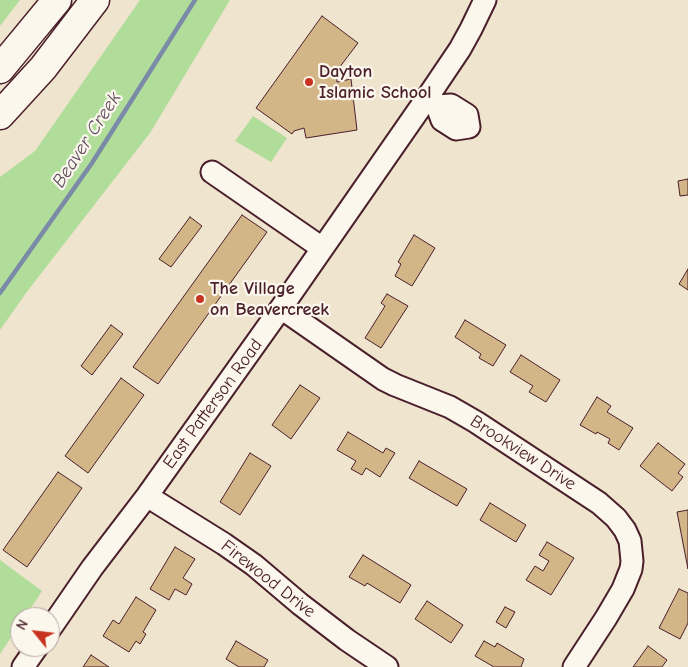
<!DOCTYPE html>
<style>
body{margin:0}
#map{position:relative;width:688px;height:667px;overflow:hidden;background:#efe4ce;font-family:"Comic Neue",sans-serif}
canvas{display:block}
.north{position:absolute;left:10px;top:607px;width:50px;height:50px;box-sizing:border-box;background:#fbf7ec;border:1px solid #b4a19f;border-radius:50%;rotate:299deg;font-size:14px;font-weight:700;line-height:20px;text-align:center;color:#4a1f2b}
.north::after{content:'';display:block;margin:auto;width:18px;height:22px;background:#c8321e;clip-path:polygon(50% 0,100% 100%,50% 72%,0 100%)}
</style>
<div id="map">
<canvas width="688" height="667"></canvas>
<div class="north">N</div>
</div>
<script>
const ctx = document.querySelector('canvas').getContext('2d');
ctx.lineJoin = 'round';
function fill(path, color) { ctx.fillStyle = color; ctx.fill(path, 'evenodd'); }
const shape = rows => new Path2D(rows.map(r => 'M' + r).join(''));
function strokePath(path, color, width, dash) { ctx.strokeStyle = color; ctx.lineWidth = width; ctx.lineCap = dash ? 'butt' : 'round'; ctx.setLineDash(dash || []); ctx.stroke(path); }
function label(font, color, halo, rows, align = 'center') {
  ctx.font = font + ' "Comic Neue",sans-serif'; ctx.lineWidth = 4.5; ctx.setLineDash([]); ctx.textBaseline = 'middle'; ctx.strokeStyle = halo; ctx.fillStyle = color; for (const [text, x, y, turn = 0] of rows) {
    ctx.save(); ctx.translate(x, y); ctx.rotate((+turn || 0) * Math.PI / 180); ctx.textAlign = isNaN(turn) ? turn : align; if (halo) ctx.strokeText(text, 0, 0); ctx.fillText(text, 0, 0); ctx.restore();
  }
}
fill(shape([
 [0,0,20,0,0,26],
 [140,0,230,0,150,133,26,293,0,330,0,177,35,151],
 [253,116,287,138,271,162,235,141],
 [0,560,42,591,25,617,20,617,20,624,0,654]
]), '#b1dd9b');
strokePath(shape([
 [0,293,92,163,195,0]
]), '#7b8aa7', 4.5);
const building = shape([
 [322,16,358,43,336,72,337,82,351,79,357,130,306,138,304,128,294,131,292,134,256,108,322,16],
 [688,179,688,195,680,196,678,181,688,179],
 [242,215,267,232,158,384,133,367,242,215],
 [190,217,202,226,171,267,159,259,190,217],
 [414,235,435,248,412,286,395,276,401,264,398,262,414,235],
 [688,269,688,290,679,284,688,269],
 [387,294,408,306,381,348,365,338,385,306,381,303,387,294],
 [465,320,506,345,493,366,479,358,481,354,455,337,465,320],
 [111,325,123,334,92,375,81,366,111,325],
 [521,355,560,380,546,402,529,392,533,386,510,372,521,355],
 [121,378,144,395,88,473,65,456,121,378],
 [300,385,320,398,291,439,272,425,300,385],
 [597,397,611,406,607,412,633,428,619,450,608,443,610,439,597,432,596,434,580,425,597,397],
 [348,432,383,453,386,448,395,453,380,477,366,468,362,475,351,469,356,461,337,450,348,432],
 [658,443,685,464,678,473,683,477,672,491,640,466,658,443],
 [250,453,271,466,240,515,220,502,250,453],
 [419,461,467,489,457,506,409,478,419,461],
 [58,472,82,488,27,567,3,550,58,472],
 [490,503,526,525,516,542,480,520,490,503],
 [688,510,688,569,677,512,688,510],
 [547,542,574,558,551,595,526,580,535,566,543,571,549,561,539,555,547,542],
 [175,547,195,559,183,578,192,584,186,595,175,589,169,600,150,589,175,547],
 [363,555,411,585,400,603,367,583,365,586,349,577,363,555],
 [679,589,688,593,688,623,680,639,659,628,679,589],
 [136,597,156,610,143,632,146,634,140,644,136,641,129,652,103,636,113,620,119,624,136,597],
 [427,601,463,625,451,643,415,619,427,601],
 [505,607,515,612,506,628,496,622,505,607],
 [236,641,268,660,264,667,239,667,226,659,236,641],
 [484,641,495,647,497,643,524,659,521,667,494,667,475,656,484,641],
 [648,646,667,660,662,667,633,667,648,646],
 [91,655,109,667,83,667,91,655]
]);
fill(building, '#d3b688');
strokePath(building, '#4a1f2b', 1);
const minor = shape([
 [427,98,437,106,451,105,467,115,469,127,456,129,442,120,437,106],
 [212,172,322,248],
 [281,308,383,379,395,385,450,407,476,422,599,503,616,518,625,530,630,541,632,561,631,569,623,589,606,618,574,667],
 [147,496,224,544,254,565,300,604,347,640,387,667],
 [50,629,92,568,147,496,281,308,427,98,460,49,471,29,485,0],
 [23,667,37,647]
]);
const major = shape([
 [0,69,57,0],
 [0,115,43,68,95,0]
]);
strokePath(minor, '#4a1f2b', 25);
strokePath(major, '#4a1f2b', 31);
strokePath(minor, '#fbf7ec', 21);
strokePath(major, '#fbf7ec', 28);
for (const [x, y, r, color] of [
 [309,82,5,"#c8321e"],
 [200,299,5,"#c8321e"]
]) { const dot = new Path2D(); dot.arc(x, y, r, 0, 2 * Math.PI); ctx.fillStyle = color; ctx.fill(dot); strokePath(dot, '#fbf7ec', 2); }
label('bold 18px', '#4a1f2b', '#fbf7ec', [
 ["Dayton",319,72],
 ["Islamic School",319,93],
 ["The Village",210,289],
 ["on Beavercreek",210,310]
], 'left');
label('18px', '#4a1f2b', '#fbf7ec', [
 ["East Patterson Road",213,404,-54],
 ["Brookview Drive",523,453,33],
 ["Firewood Drive",268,579,38]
]);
label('italic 19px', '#5e4c5f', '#fbf7ec', [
 ["Beaver Creek",87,140,-57]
]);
</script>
